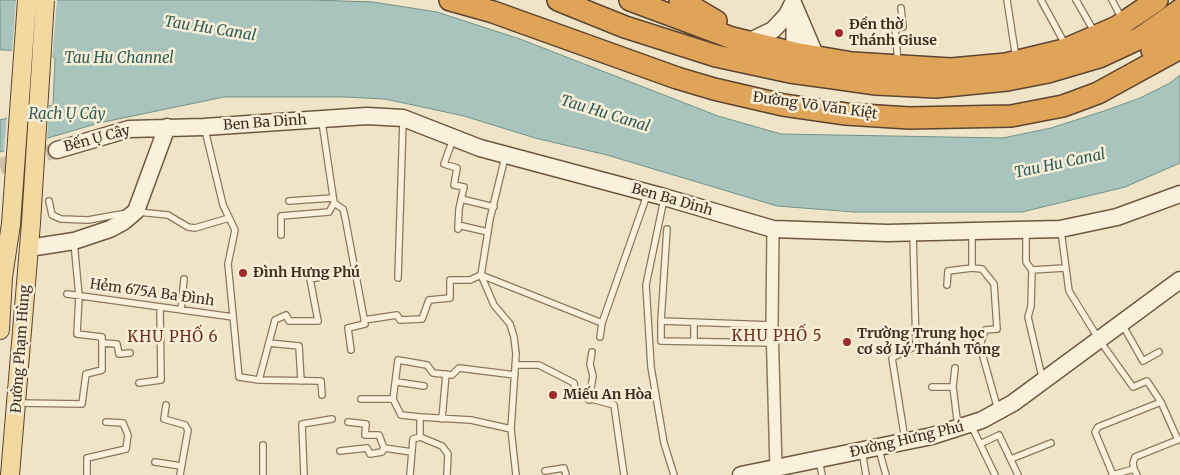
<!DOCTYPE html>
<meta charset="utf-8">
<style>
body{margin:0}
canvas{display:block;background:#f0e4c8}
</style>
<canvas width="1180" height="475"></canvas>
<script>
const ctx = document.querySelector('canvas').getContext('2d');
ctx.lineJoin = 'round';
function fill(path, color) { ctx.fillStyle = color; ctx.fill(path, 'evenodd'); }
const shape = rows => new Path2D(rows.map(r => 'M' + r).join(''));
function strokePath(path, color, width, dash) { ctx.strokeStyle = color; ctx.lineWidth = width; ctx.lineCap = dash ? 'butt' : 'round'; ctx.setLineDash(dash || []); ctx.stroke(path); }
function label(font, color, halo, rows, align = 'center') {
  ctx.font = font + ' Merriweather,serif'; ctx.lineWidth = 5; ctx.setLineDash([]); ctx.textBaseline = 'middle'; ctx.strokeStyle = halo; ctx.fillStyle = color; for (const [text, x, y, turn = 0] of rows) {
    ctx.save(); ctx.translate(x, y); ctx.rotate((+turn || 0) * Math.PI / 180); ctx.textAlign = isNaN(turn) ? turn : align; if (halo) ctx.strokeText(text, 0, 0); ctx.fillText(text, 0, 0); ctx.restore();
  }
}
const water = shape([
 [0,0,313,0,373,2,437,12,520,39,718,116,781,134,1003,138,1051,128,1104,111,1140,98,1170,83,1180,75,1180,163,1125,187,1022,212,854,212,777,206,607,155,535,138,464,116,385,99,344,97,224,97,99,123,0,152,0,120,53,105,55,59,48,51,0,50,0,0]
]);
fill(water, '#a9c4bc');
strokePath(water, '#6f938a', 1);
fill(shape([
 [16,0,57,0,52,60,47,54,12,53],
 [49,104,47,141,4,153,7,116]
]), '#f0e4c8');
strokePath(shape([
 [0,166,57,150]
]), '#ccc0a6', 16, [16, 8]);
const lane = shape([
 [1007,0,1016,58],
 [1041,0,1065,44],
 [1076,0,1095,33],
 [1112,0,1122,19],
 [898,62,895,28,903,27,901,8],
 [322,122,334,203,343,209,345,217,365,324,348,328,351,350],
 [205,130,223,205,235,230,228,264,239,377,259,380,321,381,322,395],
 [453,139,444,164,457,168,454,185,464,187,459,209,458,229],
 [461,199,494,207],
 [664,199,646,285,651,367,664,443,674,475],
 [49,201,52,215,61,219,88,220,127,213],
 [289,201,333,198],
 [138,212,168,215,188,227,195,228,229,218],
 [458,225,488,232],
 [1061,231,1069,291,1100,341,1133,387,1147,381,1161,402,1178,440],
 [1026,232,1026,262,1032,270,1064,268],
 [281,235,281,216,329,212,334,203],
 [972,268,982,269,994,284,997,329,985,330,980,346,998,410],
 [1032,270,1031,306,1028,317,1042,377],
 [481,275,494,305,510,324,514,337,516,354,511,429,516,475],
 [481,275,602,323],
 [398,278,403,121],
 [947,285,948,271,972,268,972,232],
 [67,294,233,317],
 [181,310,184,279],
 [364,320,397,315,400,320,422,319,429,300,450,298,450,280,470,280,481,275,490,219,505,157],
 [661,321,667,229],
 [1122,324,1143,361,1159,352],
 [772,325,661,321,661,341,773,343],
 [600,337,602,323,647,195],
 [694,341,694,322],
 [102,343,117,344,119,354,130,353],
 [269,343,299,346,301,381],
 [515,365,539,365,574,383,576,395,614,405,624,475],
 [955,368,953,387,958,427],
 [259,380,275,320,286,315,289,321,318,321,310,279,355,271],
 [397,382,424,386],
 [139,383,161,380,160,307],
 [932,387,953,387],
 [361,399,393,399],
 [589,400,593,376,590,364,592,352],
 [18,403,82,404,86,374,102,370,102,337,77,334,79,296,74,242],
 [166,405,164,419,185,425,188,430,180,475],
 [420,417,471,420,511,429],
 [442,419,446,374],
 [348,422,366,424,365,435,379,435,384,448,412,452],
 [971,425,995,475],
 [420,437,442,446,448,454,447,475],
 [905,440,892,358,916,346,913,235],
 [980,444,999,435,1018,475],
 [879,450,886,475],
 [340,451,367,448,370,454,382,452,384,448],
 [862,451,866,475],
 [1011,459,1051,443],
 [819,460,822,475],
 [155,462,181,466],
 [1134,469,1133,463,1135,457,1180,439],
 [545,471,564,468,566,475],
 [87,475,87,458,126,449,128,435,123,423,106,422],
 [263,475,263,445],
 [304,475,302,424,332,419],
 [410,475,413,439,420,437,420,417,401,415,393,399,398,360,427,365,433,373,452,375,459,368,515,375],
 [1112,475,1134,469,1137,475],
 [1113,475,1095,432,1098,427,1161,402]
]);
const street = shape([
 [773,229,772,325,776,468]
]);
const secondary = shape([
 [793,3,816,57],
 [748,42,773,30,787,15,793,3],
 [794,53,795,13],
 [57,150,129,129,204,127,367,116,403,118,480,148,664,197,773,229,887,233,1060,229,1117,217,1180,194],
 [29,248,74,241,110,229,123,222,136,211,167,127],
 [741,475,932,436,982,420,1013,403,1180,280]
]);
const primary = shape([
 [0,330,3,277,11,224],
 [10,475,31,223]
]);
const highway = shape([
 [450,0,493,12,677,78,714,89,783,105,846,114,909,118,1011,116,1063,106,1098,93,1180,48],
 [558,0,625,27,716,56,790,72,834,78,876,84,936,87,1007,80,1048,72,1099,57,1140,38,1180,10],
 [630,0,732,38,794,53,852,63,951,69,1006,64,1064,50,1117,27,1157,0],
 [680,0,716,21],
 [1152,50,1180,31]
]);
strokePath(lane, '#8d765c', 8);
strokePath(street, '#8d765c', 14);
strokePath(secondary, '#6f573f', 19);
strokePath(primary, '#5b4430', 20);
strokePath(highway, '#5b4430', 24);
strokePath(lane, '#faf1dc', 5.5);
strokePath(street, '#faf1dc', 11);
strokePath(secondary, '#faf1dc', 16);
strokePath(primary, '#f3d9a0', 18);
strokePath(highway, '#e0a458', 21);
const primaryBridge = shape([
 [31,223,45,0],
 [11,224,27,0]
]);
strokePath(primaryBridge, '#5b4430', 20, []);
strokePath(primaryBridge, '#f3d9a0', 18);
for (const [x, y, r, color] of [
 [839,33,5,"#9e2a2b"],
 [243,273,5,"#9e2a2b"],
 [847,342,5,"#9e2a2b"],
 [553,395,5,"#9e2a2b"]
]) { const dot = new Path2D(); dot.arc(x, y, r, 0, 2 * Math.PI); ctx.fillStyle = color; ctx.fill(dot); strokePath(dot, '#f7eed8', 2); }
label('bold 14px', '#3d2e20', '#f7eed8', [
 ["Đền thờ",849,25],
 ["Thánh Giuse",849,41],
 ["Đình Hưng Phú",253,273],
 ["Trường Trung học",857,334],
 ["cơ sở Lý Thánh Tông",857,350],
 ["Miếu An Hòa",563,395]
], 'left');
label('14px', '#3d2e20', '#f7eed8', [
 ["Đường Võ Văn Kiệt",815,106,8],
 ["Ben Ba Dinh",265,123,-4],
 ["Bến Ụ Cây",97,139,-15],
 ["Ben Ba Dinh",672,200,16],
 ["Hẻm 675A Ba Đình",152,293,8],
 ["Đường Phạm Hùng",21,349,-86],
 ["Đường Hưng Phú",907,440,-13]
]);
label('italic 15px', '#2f5d5a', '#f7eed8', [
 ["Tau Hu Canal",210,29,9],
 ["Tau Hu Channel",119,59],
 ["Tau Hu Canal",605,114,17],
 ["Rạch Ụ Cây",67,115],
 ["Tau Hu Canal",1060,164,-12]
]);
ctx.letterSpacing = '1px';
label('15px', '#6b2e1e', '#f7eed8', [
 ["KHU PHỐ 5",777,337],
 ["KHU PHỐ 6",173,338]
]);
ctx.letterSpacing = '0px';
</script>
